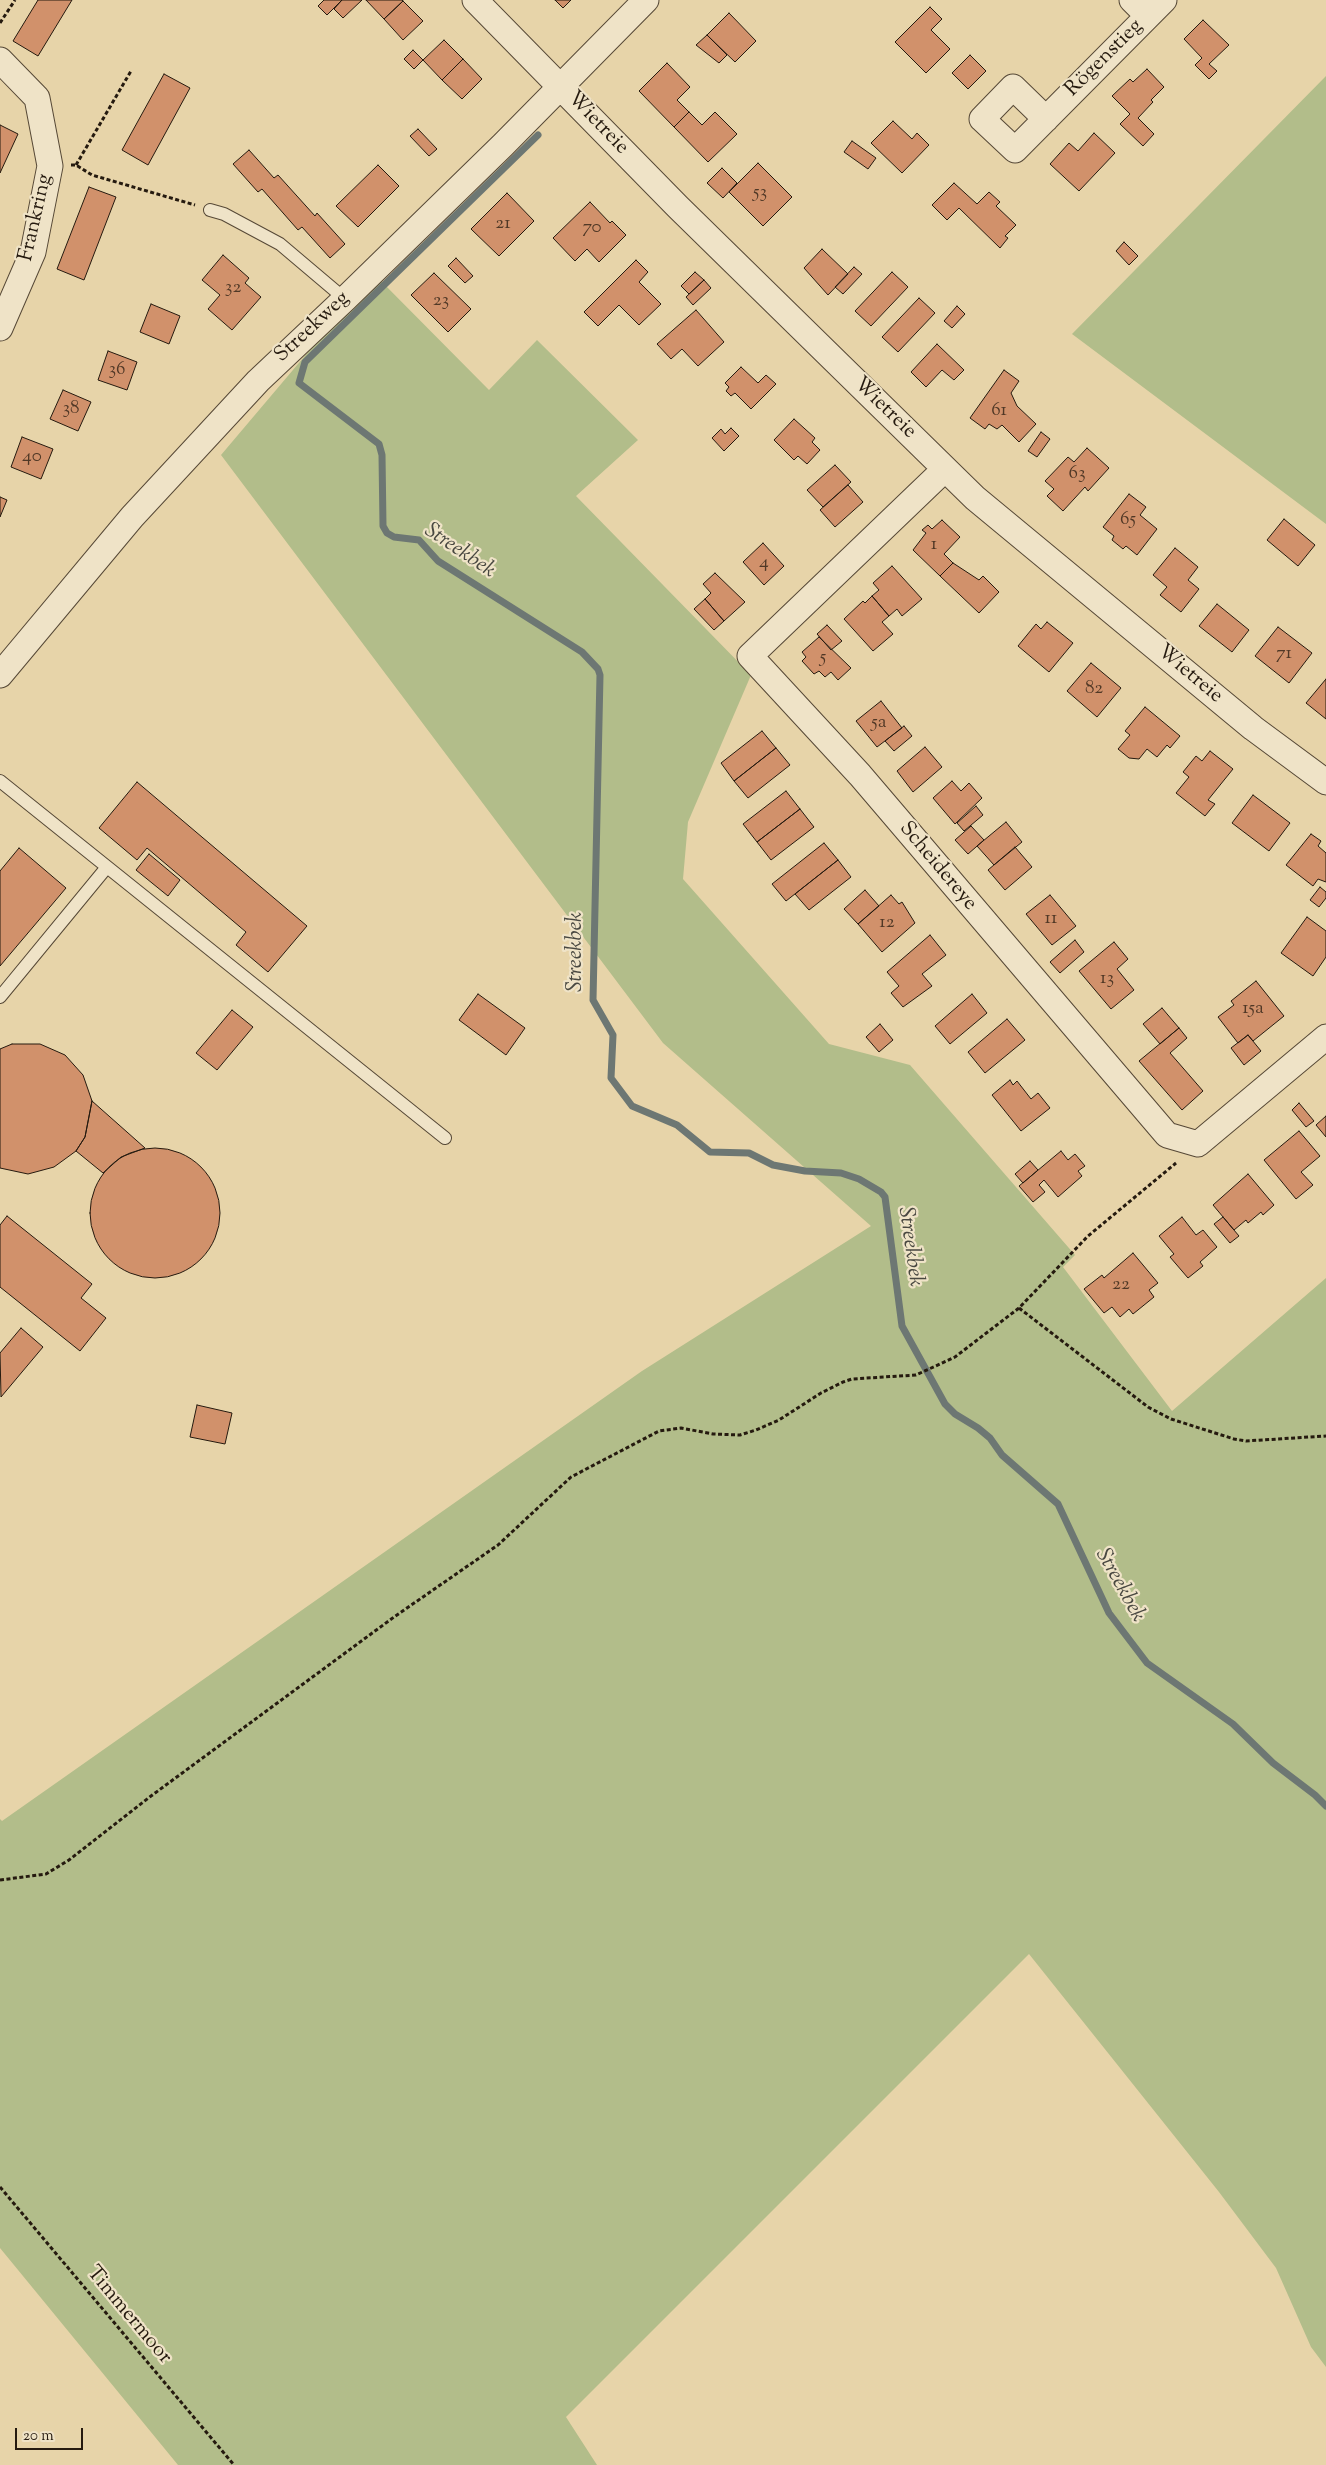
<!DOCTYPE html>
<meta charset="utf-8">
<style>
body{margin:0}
#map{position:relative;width:1326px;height:2465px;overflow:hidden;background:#e7d4a9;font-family:"Sorts Mill Goudy",serif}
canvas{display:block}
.scale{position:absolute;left:15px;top:2428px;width:68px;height:22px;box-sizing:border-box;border:2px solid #251a0f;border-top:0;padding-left:6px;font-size:15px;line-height:18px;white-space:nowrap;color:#251a0f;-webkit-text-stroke:4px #efe3c7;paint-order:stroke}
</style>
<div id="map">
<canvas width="1326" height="2465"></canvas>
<div class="scale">20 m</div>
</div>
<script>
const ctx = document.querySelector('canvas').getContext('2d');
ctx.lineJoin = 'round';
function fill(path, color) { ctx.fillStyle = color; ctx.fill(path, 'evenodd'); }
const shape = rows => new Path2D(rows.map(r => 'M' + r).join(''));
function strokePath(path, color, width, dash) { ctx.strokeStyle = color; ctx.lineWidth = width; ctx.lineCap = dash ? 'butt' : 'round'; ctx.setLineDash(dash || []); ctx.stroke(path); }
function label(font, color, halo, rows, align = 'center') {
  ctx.font = font + ' "Sorts Mill Goudy",serif'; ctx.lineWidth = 4.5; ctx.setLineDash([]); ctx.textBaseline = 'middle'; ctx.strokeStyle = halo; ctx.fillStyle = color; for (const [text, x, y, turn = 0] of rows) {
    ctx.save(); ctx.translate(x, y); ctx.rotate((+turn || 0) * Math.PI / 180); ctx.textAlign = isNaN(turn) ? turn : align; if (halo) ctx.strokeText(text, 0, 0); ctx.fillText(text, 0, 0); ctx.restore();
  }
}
fill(shape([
 [1326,76,1326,524,1072,334],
 [379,279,489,390,537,340,638,440,576,496,751,675,688,822,683,879,829,1044,910,1065,1075,1255,1063,1267,1172,1411,1326,1278,1326,2367,1311,2347,1276,2268,1219,2192,1029,1954,566,2417,597,2465,178,2465,0,2248,0,1819,2,1821,642,1371,871,1226,663,1043,221,455,309,351]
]), '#b2bd8a');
strokePath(shape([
 [538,135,305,362,299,383,379,444,382,455,383,526,387,533,394,537,419,540,438,561,582,652,598,669,600,675,593,1000,613,1035,611,1078,632,1106,677,1125,710,1152,749,1153,773,1165,805,1171,841,1173,859,1179,881,1192,885,1197,902,1326,945,1404,955,1414,978,1428,990,1438,1002,1455,1058,1504,1109,1613,1147,1663,1233,1724,1273,1763,1315,1795,1326,1806]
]), '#6d7773', 7);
const building = shape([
 [38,0,72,0,38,56,13,41,38,0],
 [324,0,342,0,327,15,318,6,324,0],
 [342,0,362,0,343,18,334,9,342,0],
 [366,0,402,0,403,1,384,19,366,0],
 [555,0,571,0,563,8,555,0],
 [403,1,423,21,403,40,384,19,403,1],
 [930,7,942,19,931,30,950,49,926,73,895,42,930,7],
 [729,13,756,41,735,62,707,35,729,13],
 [1203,20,1229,45,1209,64,1217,71,1209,79,1195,65,1202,58,1184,39,1203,20],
 [707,35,727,55,719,63,696,45,707,35],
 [444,40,463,59,442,80,423,60,444,40],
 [413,50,423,60,414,69,404,59,413,50],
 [970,55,986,71,968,89,952,73,970,55],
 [463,59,482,79,462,99,442,80,463,59],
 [667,63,690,87,677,100,689,112,674,127,639,91,667,63],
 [1147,69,1164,87,1151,100,1153,102,1138,118,1154,134,1143,146,1120,124,1130,114,1112,96,1130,79,1133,82,1147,69],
 [164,74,190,88,148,165,122,150,164,74],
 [689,112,702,125,715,112,737,134,708,162,674,127,689,112],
 [893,121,912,139,917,133,929,145,902,173,871,143,893,121],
 [0,125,18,134,0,173,0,125],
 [418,129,437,149,429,156,410,136,418,129],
 [1094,133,1115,153,1079,191,1050,164,1069,143,1078,151,1094,133],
 [852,141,876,158,868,169,844,152,852,141],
 [249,150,274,178,278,175,315,216,317,213,345,244,330,258,302,227,298,230,262,189,258,192,233,164,249,150],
 [758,163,792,197,763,226,729,192,758,163],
 [378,165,399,186,358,227,336,206,378,165],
 [722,168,737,183,723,198,707,183,722,168],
 [954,183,977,204,989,192,1000,202,996,206,1016,225,1005,236,1008,238,1000,248,959,208,947,220,932,205,954,183],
 [89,187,116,197,84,280,57,269,89,187],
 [507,193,534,221,499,256,471,229,507,193],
 [590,202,610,223,612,221,626,235,599,262,587,249,575,261,553,238,590,202],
 [1124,242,1138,256,1129,265,1116,251,1124,242],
 [822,249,848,274,828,295,804,268,822,249],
 [223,255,249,278,245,283,261,297,232,330,208,309,220,295,202,280,223,255],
 [456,258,473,276,465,283,448,266,456,258],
 [636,260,648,272,639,282,661,304,639,325,619,305,598,326,584,312,636,260],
 [854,267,862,274,843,294,835,287,854,267],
 [695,272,704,280,689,294,681,286,695,272],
 [892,272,908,287,871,326,855,311,892,272],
 [434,273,471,309,448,332,411,295,434,273],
 [704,280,711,288,693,305,686,297,704,280],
 [919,298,935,313,898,352,882,337,919,298],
 [151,304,180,316,169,344,140,332,151,304],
 [957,306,965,314,952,328,944,321,957,306],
 [696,310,724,342,698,366,682,349,671,359,657,344,696,310],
 [937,344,964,370,954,380,942,370,926,387,911,372,937,344],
 [108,351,137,362,127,390,98,380,108,351],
 [741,367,758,383,766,375,776,384,751,409,735,393,731,396,726,391,729,387,725,383,741,367],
 [1004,370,1019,381,1011,393,1017,406,1036,424,1019,442,1002,425,997,429,989,424,985,429,970,418,1004,370],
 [63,390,91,402,78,431,50,419,63,390],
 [794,419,815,438,812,442,820,450,807,464,798,456,794,460,774,440,794,419],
 [731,428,739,436,724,451,712,438,721,429,725,434,731,428],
 [1041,432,1050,439,1037,457,1028,451,1041,432],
 [22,437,53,449,41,479,11,467,22,437],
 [1087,448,1109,468,1088,491,1085,487,1063,511,1047,496,1054,489,1045,481,1068,457,1074,462,1087,448],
 [835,465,851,482,823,507,807,490,835,465],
 [848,485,863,502,835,527,820,510,848,485],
 [1129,494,1146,507,1140,515,1157,529,1137,555,1126,546,1123,549,1112,540,1114,536,1103,527,1129,494],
 [0,497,7,500,0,517,0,497],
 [1284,519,1315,545,1298,566,1267,540,1284,519],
 [942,520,960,537,944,554,953,563,940,576,913,550,926,533,922,530,928,525,932,529,942,520],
 [763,543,784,566,764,585,743,562,763,543],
 [1175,548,1198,567,1188,580,1199,589,1181,612,1160,595,1167,587,1153,575,1175,548],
 [953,563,979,580,983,576,999,592,979,613,940,576,953,563],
 [892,566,922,599,902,616,897,609,889,616,872,596,879,590,873,583,892,566],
 [715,573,745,602,724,621,705,599,711,593,703,584,715,573],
 [872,596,889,616,882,622,893,634,873,651,844,619,863,601,865,603,872,596],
 [705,599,724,621,714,630,694,609,705,599],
 [1217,604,1249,630,1232,652,1199,626,1217,604],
 [1047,622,1073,643,1049,672,1018,646,1036,624,1041,629,1047,622],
 [827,625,842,641,831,650,817,634,827,625],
 [1278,627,1312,653,1289,683,1255,656,1278,627],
 [819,637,851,668,838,680,831,672,825,677,819,671,814,674,802,661,806,657,802,652,819,637],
 [1091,663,1121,688,1097,717,1067,691,1091,663],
 [1326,679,1326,719,1306,703,1326,679],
 [881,701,902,728,877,747,856,721,881,701],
 [1145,707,1180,736,1170,748,1167,745,1157,757,1147,749,1139,759,1129,758,1118,749,1130,735,1125,731,1145,707],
 [904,726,912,736,894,751,885,741,904,726],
 [762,731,776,748,734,781,721,763,762,731],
 [925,747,942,767,913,792,897,771,925,747],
 [776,748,790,765,748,798,734,781,776,748],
 [1210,751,1233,769,1208,800,1215,804,1205,816,1176,793,1189,777,1183,772,1196,756,1202,761,1210,751],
 [952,781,961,791,969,783,982,798,955,824,933,798,952,781],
 [137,782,307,926,268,972,236,945,246,932,147,848,137,860,99,828,137,782],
 [786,791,800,809,757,842,743,824,786,791],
 [1253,795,1290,823,1269,851,1232,823,1253,795],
 [976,806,983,815,964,831,957,823,976,806],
 [800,809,814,827,771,860,757,842,800,809],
 [1006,822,1022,842,994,865,977,846,1006,822],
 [971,826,984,840,968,854,955,840,971,826],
 [1311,834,1321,841,1318,846,1326,853,1326,882,1318,879,1313,886,1286,865,1311,834],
 [824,843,838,860,786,901,772,884,824,843],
 [1015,847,1032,867,1005,890,988,870,1015,847],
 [19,848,66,888,0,966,0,871,19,848],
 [149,854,180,880,168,896,136,870,149,854],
 [838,860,851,877,809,910,795,894,838,860],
 [1320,887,1326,892,1326,898,1319,907,1310,900,1320,887],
 [865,890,879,906,858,924,844,909,865,890],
 [891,895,899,904,902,902,915,923,882,952,858,924,891,895],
 [1050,895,1076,926,1052,945,1026,914,1050,895],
 [1307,917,1326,931,1326,957,1313,976,1281,953,1307,917],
 [930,935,946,955,922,974,932,986,903,1007,891,993,899,986,887,972,930,935],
 [1075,940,1084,952,1060,973,1050,962,1075,940],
 [1114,942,1128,959,1117,969,1134,990,1111,1009,1079,971,1114,942],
 [1256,981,1284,1016,1253,1041,1248,1035,1238,1043,1218,1017,1234,1005,1231,1001,1256,981],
 [478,994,525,1028,506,1055,459,1020,478,994],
 [972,994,987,1013,950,1044,935,1026,972,994],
 [1162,1008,1179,1028,1160,1044,1143,1024,1162,1008],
 [232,1010,253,1027,217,1070,196,1053,232,1010],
 [1007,1019,1025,1040,985,1073,968,1052,1007,1019],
 [880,1024,893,1040,879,1052,866,1037,880,1024],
 [1179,1028,1187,1038,1170,1053,1203,1091,1182,1110,1139,1061,1179,1028],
 [1248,1035,1261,1051,1244,1065,1231,1048,1248,1035],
 [12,1044,40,1044,65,1055,83,1075,92,1101,85,1137,76,1151,54,1167,28,1174,0,1168,0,1049,12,1044],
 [1010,1080,1013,1085,1017,1081,1031,1099,1038,1093,1050,1108,1021,1131,992,1095,1010,1080],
 [92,1101,145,1148,121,1157,103,1173,76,1151,85,1137,92,1101],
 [1299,1103,1314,1121,1306,1127,1292,1110,1299,1103],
 [1326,1116,1326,1137,1316,1125,1326,1116],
 [1299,1131,1320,1156,1301,1172,1313,1185,1296,1199,1264,1160,1299,1131],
 '90 1213a65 65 0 1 1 130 0a65 65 0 1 1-130 0Z',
 [1061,1151,1068,1160,1075,1154,1085,1166,1078,1171,1082,1176,1058,1197,1044,1180,1039,1185,1045,1192,1033,1202,1019,1186,1061,1151],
 [1030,1161,1038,1170,1023,1183,1015,1174,1030,1161],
 [1248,1174,1274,1205,1263,1215,1261,1212,1248,1223,1246,1220,1234,1230,1213,1205,1248,1174],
 [7,1216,92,1284,81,1298,106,1318,80,1351,0,1287,0,1225,7,1216],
 [1182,1217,1196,1235,1203,1230,1217,1247,1200,1262,1203,1266,1188,1278,1170,1257,1174,1254,1159,1236,1182,1217],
 [1223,1217,1239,1236,1230,1243,1214,1224,1223,1217],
 [1133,1253,1158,1283,1149,1290,1154,1297,1133,1314,1129,1309,1120,1317,1112,1307,1104,1313,1084,1289,1102,1275,1104,1278,1133,1253],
 [21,1328,43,1347,1,1397,0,1353,21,1328],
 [197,1405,232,1413,225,1444,190,1437,197,1405]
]);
fill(building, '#d1916b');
strokePath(building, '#251a0f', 1);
const lane = shape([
 [210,210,224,214,280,244,345,299],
 [0,781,445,1138],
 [0,997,107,867]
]);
const street = shape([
 [475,0,678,207,975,498,1253,728,1326,782],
 [1132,0,1148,16],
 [0,60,37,98,50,166,33,252,0,328],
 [1046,119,1013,87,982,119,1015,150,1164,0],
 [945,469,750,656,860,775,1167,1135,1198,1144,1326,1037],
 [0,675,132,517,258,381,345,299,503,145,646,0]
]);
strokePath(lane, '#564836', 14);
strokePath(street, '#564836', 27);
strokePath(shape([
 [0,23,15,0],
 [71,165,76,165,92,175,195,205],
 [76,165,131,71],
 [1019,1308,1148,1407,1171,1419,1234,1439,1246,1441,1326,1436],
 [0,1880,46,1874,69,1860,151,1796,394,1617,498,1545,571,1477,659,1431,681,1428,713,1434,740,1435,756,1430,779,1420,821,1393,843,1382,852,1379,916,1375,955,1357,1019,1308,1088,1236,1176,1163],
 [0,2187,234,2465]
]), '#251a0f', 3, [4, 2.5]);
strokePath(lane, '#efe3c7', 12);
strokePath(street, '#efe3c7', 25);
label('19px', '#503826', null, [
 ["53",760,194],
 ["21",503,225],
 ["70",592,229],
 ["32",233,289],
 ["23",441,302],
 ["36",117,371],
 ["38",71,410],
 ["61",999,412],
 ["40",32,458],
 ["63",1077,475],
 ["65",1128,521],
 ["1",934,546],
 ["4",764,564],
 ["71",1284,655],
 ["5",823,659],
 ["82",1094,690],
 ["5a",879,724],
 ["11",1051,920],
 ["12",887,924],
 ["13",1107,980],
 ["15a",1253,1010],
 ["22",1121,1286]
]);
label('21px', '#251a0f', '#efe3c7', [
 ["Rögenstieg",1105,59,-45],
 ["Wietreie",597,124,46],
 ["Frankring",37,218,-77],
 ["Streekweg",313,328,-43],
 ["Wietreie",884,409,44],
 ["Wietreie",1189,675,40],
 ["Scheidereye",937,867,50],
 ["Timmermoor",128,2316,50]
]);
label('italic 22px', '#494841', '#efe3c7', [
 ["Streekbek",459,552,34],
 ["Streekbek",577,952,-90],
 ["Streekbek",909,1247,82],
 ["Streekbek",1119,1586,61]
]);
</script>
